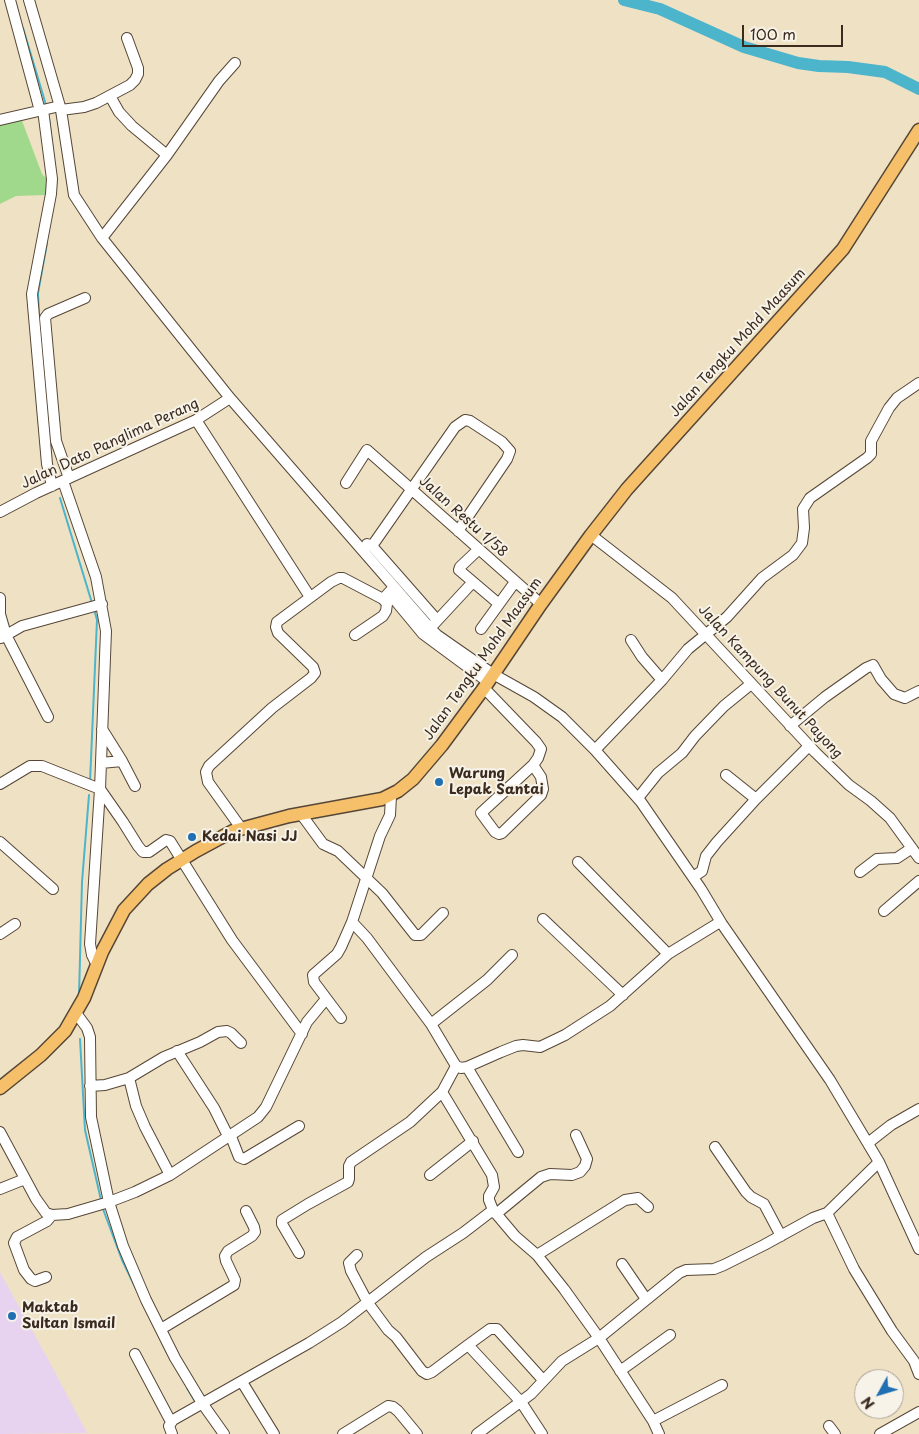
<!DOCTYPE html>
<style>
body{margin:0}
#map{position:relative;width:919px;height:1434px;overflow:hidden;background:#efe2c4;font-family:"Playpen Sans",sans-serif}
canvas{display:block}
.north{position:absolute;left:854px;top:1369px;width:50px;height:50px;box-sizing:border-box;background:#f7f3e8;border:1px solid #aca397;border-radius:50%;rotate:231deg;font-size:14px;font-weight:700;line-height:20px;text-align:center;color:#3b2a1e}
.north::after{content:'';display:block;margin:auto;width:18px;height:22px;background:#1f6fb2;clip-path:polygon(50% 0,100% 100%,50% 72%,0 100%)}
.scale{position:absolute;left:742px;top:25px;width:101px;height:22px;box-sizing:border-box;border:2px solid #3b2a1e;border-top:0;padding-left:6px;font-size:15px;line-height:18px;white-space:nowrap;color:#3b2a1e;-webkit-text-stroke:4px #f7f3e8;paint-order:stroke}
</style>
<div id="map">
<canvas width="919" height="1434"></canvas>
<div class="north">N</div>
<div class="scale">100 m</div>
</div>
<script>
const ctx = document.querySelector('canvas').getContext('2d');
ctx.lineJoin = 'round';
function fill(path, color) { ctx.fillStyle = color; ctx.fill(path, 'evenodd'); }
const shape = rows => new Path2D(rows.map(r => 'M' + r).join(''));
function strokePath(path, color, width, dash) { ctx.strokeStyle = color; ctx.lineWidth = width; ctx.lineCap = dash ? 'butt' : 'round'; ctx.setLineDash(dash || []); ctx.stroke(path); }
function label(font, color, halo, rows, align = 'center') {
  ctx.font = font + ' "Playpen Sans",sans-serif'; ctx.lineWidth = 4; ctx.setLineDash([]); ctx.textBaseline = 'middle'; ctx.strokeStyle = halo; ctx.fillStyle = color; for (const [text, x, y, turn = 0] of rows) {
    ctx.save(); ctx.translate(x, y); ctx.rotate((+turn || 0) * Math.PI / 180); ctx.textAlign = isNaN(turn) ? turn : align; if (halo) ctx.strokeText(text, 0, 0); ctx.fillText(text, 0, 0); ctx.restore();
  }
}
fill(shape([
 [0,1272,49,1361,87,1433,0,1434]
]), '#e7d2ef');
fill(shape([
 [21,118,42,174,45,177,48,176,48,188,46,195,16,196,0,204,0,123]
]), '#a0d98c');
strokePath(shape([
 [23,28,46,105],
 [49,118,55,169],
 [39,315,38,293,47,243],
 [60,498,92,603],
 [90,782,97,620,94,609],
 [79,996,82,882,89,795],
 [80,1039,85,1130,101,1200],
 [103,1209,122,1260,167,1353],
 [187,1388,196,1403]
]), '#4cb4cb', 2);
strokePath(shape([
 [624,0,660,9,744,47,798,63,819,66,848,67,885,72,919,89]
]), '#4cb4cb', 12);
const minor = shape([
 [10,0,40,111],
 [29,0,61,110,74,195,102,238,230,398,430,628,437,635,493,674,534,697,562,717,595,750,641,802,701,889,722,924,830,1080,879,1162,919,1249],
 [110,96,119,112,132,126,167,155],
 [43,110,52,179,51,194,32,294,47,464,52,486],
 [61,110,84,107,96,103,130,85,135,80,138,74,138,68,127,38],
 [0,120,60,106],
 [102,238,167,155,219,81,235,63],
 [196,420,310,597],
 [69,478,56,441,45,318,48,314,85,298],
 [63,481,96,577,106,631,100,789,90,944,92,955,97,965],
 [346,483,367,450,541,604],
 [0,512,36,493,196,420,230,398],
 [591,535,672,598,815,752,849,785,871,801,890,818,919,858],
 [367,544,372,546,437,620],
 [372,546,455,427,465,420,470,421,502,442,510,451,507,459,458,531],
 [479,549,460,567,459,570,499,604],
 [389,593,423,634,488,682],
 [0,598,0,614,6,635,48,717],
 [434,624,472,583],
 [481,629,515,582],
 [355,635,383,616,386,611,387,604,383,599],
 [1,638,22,626,102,604],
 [631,640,642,657,662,680],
 [484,688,536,742,541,749,538,758,533,765,481,813,495,832,499,834,502,833,541,795,543,789,541,777,533,765],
 [790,726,825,697,866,668,873,665,881,679,894,694,905,698,919,691],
 [102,729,122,761,135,786],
 [595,750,662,680,688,649,727,617,762,578,793,555,802,543,804,528,803,509,810,498,867,458,871,454,871,441,889,408,897,398,919,383],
 [101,763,122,761],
 [726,775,756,799],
 [0,784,30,766,42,766,100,789,123,822,138,846,143,852,149,852,166,840,170,841,232,940,302,1034],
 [638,798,658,773,682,753,695,736,724,706,751,684],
 [301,814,323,844,338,851,382,893,415,935,421,935,443,913],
 [241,828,208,782,206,772,209,766,272,708,311,678,315,673,313,667,278,633,276,627,277,622,331,582,339,578,343,578,383,599,394,587],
 [0,842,53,889],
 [578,862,668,954],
 [860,872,877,859,897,858,912,848],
 [693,877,702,871,706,856,717,842,756,799,809,746],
 [884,911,919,881],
 [543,919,623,995],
 [352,922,367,938,431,1024,456,1066,442,1092,492,1175,494,1187,489,1196,489,1200,493,1210,515,1236,537,1255,564,1289,599,1338,679,1273,686,1270,714,1269,724,1265,764,1245,813,1218,827,1213,879,1162],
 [0,934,15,924],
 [341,1018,314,982,313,975,337,954,341,947,352,922,380,836,390,815,391,796],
 [431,1024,487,980,512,955],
 [177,1051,214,1108,228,1136],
 [456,1066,461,1068,467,1067,501,1052,516,1046,523,1045,540,1047,565,1035,610,1006,668,954,720,922],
 [467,1067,518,1152],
 [129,1078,136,1106,145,1127,170,1175],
 [90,1086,105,1085,129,1078,164,1057,200,1042,218,1032,227,1031,231,1033,241,1043],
 [0,1132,36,1199,46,1213,52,1215,68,1214,109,1202,91,1117,90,1037,87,1028,76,1013],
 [230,1134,239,1157,244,1159,299,1126],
 [868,1143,891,1125,919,1109],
 [715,1147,746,1192,751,1197,764,1204,781,1236],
 [430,1175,473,1141],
 [0,1189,25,1179],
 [827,1213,854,1269,892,1331,914,1361,919,1374],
 [496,1214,541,1177,550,1174,572,1175,580,1172,585,1166,587,1159,576,1135],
 [299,1253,282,1224,282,1220,308,1204,348,1182,349,1179,349,1166,351,1162,410,1122,442,1092],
 [357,1255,349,1263,351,1271,368,1303,388,1330,396,1337,422,1371,427,1374,432,1372,468,1345,521,1402,542,1434],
 [537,1255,625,1200,638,1198,648,1207],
 [622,1264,646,1299],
 [46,1277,35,1281,31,1279,24,1270,14,1243,17,1237,47,1221,52,1215],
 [161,1329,234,1285,235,1280,226,1261,225,1256,228,1251,252,1236,255,1232,254,1227,246,1211],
 [468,1345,490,1329,497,1329,543,1380],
 [135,1354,171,1422],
 [620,1371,670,1335],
 [242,1382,274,1434],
 [653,1421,722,1385],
 [829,1426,835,1434],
 [172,1434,169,1426,173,1420,309,1343,342,1322,426,1257,463,1233,493,1210],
 [224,1434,202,1403,175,1358,146,1300,123,1246,109,1202,135,1192,170,1175,258,1117,266,1107,307,1022,326,999],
 [343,1434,388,1406,393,1407,398,1411,417,1434],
 [477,1434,531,1394,562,1361,599,1338,653,1421,659,1434],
 [880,1434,919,1412]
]);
const major = shape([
 [0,1088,41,1055,65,1031,84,998,102,952,124,910,148,884,167,869,196,851,233,831,289,816,382,799,398,791,413,779,442,745,484,688,541,604,591,535,627,489,843,249,919,130]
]);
strokePath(minor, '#564637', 12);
strokePath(major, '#564637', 15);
strokePath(minor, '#fff', 10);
strokePath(major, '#f6c06b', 12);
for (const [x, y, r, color] of [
 [439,782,5,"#1f6fb2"],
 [192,837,5,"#1f6fb2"],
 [12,1316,5,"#1f6fb2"]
]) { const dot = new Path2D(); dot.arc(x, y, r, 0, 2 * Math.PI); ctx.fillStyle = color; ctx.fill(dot); strokePath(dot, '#f7f3e8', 2); }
label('14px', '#3b2a1e', '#f7f3e8', [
 ["Jalan Tengku Mohd Maasum",738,343,-48],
 ["Jalan Dato Panglima Perang",110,444,-25],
 ["Jalan Restu 1/58",463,517,42],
 ["Jalan Tengku Mohd Maasum",483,659,-55],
 ["Jalan Kampung Bunut Payong",770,682,47]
]);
label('bold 14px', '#3b2a1e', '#f7f3e8', [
 ["Warung",449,774],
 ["Lepak Santai",449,790],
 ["Kedai Nasi JJ",202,837],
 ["Maktab",22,1308],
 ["Sultan Ismail",22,1324]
], 'left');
</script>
